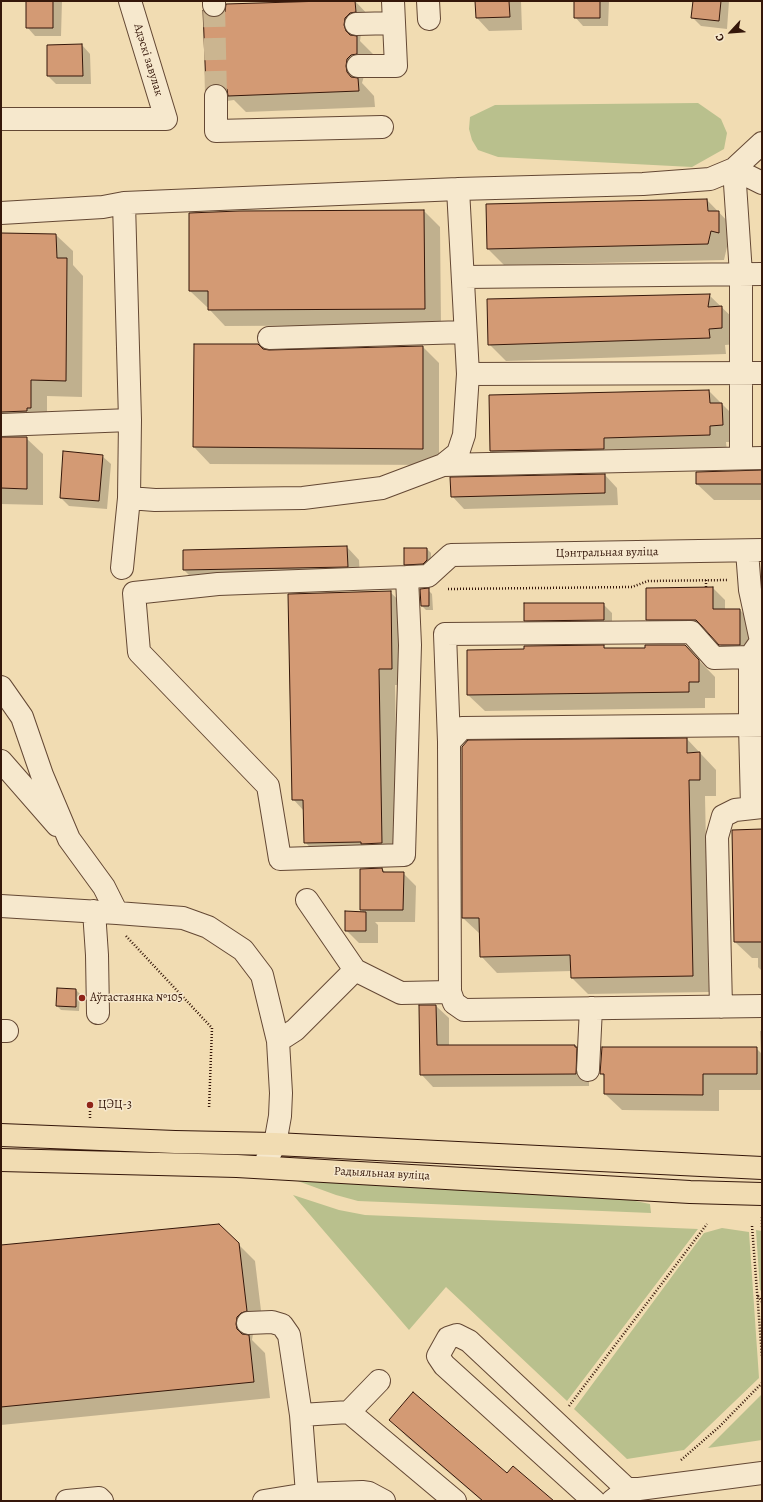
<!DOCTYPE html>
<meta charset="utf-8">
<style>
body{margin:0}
#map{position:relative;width:763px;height:1502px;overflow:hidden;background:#f1dcb2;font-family:Alegreya,serif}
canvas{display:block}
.frame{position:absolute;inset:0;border:2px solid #35170a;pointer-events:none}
.north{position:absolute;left:711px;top:12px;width:40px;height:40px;-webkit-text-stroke:3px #f6e8cd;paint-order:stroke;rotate:244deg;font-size:11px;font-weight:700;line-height:16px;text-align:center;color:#35170a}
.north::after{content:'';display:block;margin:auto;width:14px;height:18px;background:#35170a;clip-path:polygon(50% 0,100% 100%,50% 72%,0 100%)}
</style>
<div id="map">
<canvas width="763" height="1502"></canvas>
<div class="frame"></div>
<div class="north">С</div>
</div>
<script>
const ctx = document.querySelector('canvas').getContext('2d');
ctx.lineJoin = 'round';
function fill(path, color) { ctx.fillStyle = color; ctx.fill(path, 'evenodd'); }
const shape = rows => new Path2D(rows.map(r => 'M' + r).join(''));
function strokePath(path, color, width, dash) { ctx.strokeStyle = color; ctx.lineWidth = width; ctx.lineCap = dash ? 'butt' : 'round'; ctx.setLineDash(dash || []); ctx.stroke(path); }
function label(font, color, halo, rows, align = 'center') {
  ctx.font = font + ' Alegreya,serif'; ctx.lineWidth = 3; ctx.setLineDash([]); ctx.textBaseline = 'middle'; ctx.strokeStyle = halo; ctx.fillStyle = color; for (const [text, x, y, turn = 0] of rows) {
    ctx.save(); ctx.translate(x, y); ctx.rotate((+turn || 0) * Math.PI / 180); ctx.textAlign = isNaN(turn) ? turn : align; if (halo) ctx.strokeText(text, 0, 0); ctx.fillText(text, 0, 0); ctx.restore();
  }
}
fill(shape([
 [698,103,721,119,727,133,724,149,692,167,498,157,478,150,472,140,469,129,470,117,495,105],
 [295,1180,601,1194,650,1204,651,1213,358,1201,336,1195],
 [293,1195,339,1210,365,1215,698,1229,567,1401,446,1287,409,1330],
 [722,1228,749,1232,759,1378,684,1450,627,1459,574,1409,704,1233],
 [756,1230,762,1231,762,1292,760,1290],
 [762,1394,762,1440,708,1448]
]), '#b9c08d');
fill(shape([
 [27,1,62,1,61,36,35,36,27,27],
 [355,1,371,18,361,34,360,41,373,54,373,70,364,76,362,83,374,96,375,107,246,112,234,100,227,101,223,105,207,89,204,13,208,17,214,18],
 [476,1,521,1,522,30,489,31,477,18],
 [575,1,609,1,608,26,583,26,575,17],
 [694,1,729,1,727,29,701,26,693,18],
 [82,45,90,54,91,84,56,84,48,76],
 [707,200,735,229,735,249,727,247,724,260,504,265,488,249],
 [424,211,440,227,441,325,225,326,209,309,209,307,207,307,190,291],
 [1,234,56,235,73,251,73,265,83,276,82,397,47,396,47,424,6,435,6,438,26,438,43,454,43,505,1,504],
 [709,295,738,323,738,344,725,345,726,354,506,361,489,344],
 [195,345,263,350,269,351,423,347,439,363,439,465,210,464,194,447],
 [709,391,738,420,739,442,726,442,727,452,508,468,491,451,490,396],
 [102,456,111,464,107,509,69,506,61,498],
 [762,472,762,500,714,500,697,484],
 [605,475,617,488,618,505,464,509,452,496],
 [347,547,359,560,360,579,197,583,184,570],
 [427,549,431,553,431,564,409,568,405,564],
 [713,588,725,600,725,610,740,610,752,622,752,657,733,658,709,633,660,632,647,619],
 [428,590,432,594,433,610,426,610,422,606],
 [390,592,407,608,408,685,395,685,398,859,321,859,305,842,304,811,293,799],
 [603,604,612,613,612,628,534,629,525,620],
 [603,646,606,649,646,649,685,646,715,677,715,698,705,698,705,708,485,711,468,695,525,650],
 [687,739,716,770,716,796,705,796,709,992,588,994,572,978,572,971,497,973,481,956,480,934,463,918],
 [762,830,762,971,758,967,758,958,752,958,735,942],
 [382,869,386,873,403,873,416,886,415,922,375,922,378,925,378,943,359,943,346,930,364,913,361,909],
 [76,990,80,994,79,1011,61,1010,57,1006],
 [436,1006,449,1018,449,1046,575,1046,589,1060,589,1086,433,1087,421,1074],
 [760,1031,762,1031,762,1090,719,1090,719,1111,622,1110,605,1094,605,1078,601,1073,756,1048,761,1053],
 [238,1244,255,1261,263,1327,253,1334,252,1340,265,1353,270,1398,1,1425,1,1246],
 [390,1420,507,1475,552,1501,482,1501,406,1436]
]), '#0003');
const building = shape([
 [26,1,53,1,53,28,26,28,26,1],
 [325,1,355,1,356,12,350,13,345,18,344,25,346,31,350,35,357,36,357,54,351,55,347,59,346,66,347,72,351,77,358,78,359,91,228,96,227,89,222,85,216,84,210,85,206,89,203,10,207,16,214,17,220,16,225,12,226,4,325,1],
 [475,1,509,1,510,17,476,18,475,1],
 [574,1,600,1,600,18,574,18,574,1],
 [693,1,721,1,719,21,691,18,693,1],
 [82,44,83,76,47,76,47,45,82,44],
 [707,199,708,211,719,211,719,233,711,231,708,244,487,249,486,204,707,199],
 [424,210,425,309,208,310,208,291,189,291,189,213,239,211,424,210],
 [1,233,56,234,57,258,67,258,66,381,31,380,31,408,27,408,27,411,1,412,1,233],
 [710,294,708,307,722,306,722,328,709,329,710,338,488,345,487,299,710,294],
 [194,344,258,344,263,349,269,350,423,346,423,449,193,447,194,344],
 [709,390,710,403,722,403,723,425,710,426,710,435,604,438,604,449,490,451,489,395,709,390],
 [1,437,27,437,27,489,1,488,1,437],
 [63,451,103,455,99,501,60,498,63,451],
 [762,470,762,484,696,484,696,472,762,470],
 [605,474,605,493,451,497,450,477,605,474],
 [347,546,348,567,183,570,183,550,347,546],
 [404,548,427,548,427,560,423,564,404,565,404,548],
 [713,587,713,609,740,609,740,645,719,645,700,624,696,620,646,620,646,588,713,587],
 [429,588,429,606,421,606,420,589,429,588],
 [391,591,392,669,379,669,382,843,361,844,361,842,304,843,303,800,292,800,288,594,391,591],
 [524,603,604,603,604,620,524,621,524,603],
 [604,645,604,648,645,648,645,645,685,645,699,660,699,682,689,682,689,692,467,695,467,650,524,649,524,646,604,645],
 [687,738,687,753,700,752,700,780,689,780,693,976,571,978,570,955,480,957,479,918,462,918,462,747,468,740,687,738],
 [762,829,762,942,734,942,732,830,762,829],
 [382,868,383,872,404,872,403,910,360,910,360,869,382,868],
 [345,911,366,912,366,931,345,931,345,911],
 [57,988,76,989,76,1007,56,1006,57,988],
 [419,1005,436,1005,437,1045,575,1045,575,1047,577,1047,576,1074,420,1075,419,1005],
 [602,1047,757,1047,757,1074,703,1074,703,1095,604,1094,604,1074,600,1074,602,1047],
 [219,1224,239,1243,247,1311,241,1313,237,1317,236,1324,237,1329,242,1334,249,1335,254,1382,1,1407,1,1245,219,1224],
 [413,1392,507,1473,513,1466,554,1501,483,1501,389,1420,413,1392]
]);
fill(building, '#d39a74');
strokePath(building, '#35170a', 1);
strokePath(shape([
 [214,5,216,96]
]), '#cbb590', 22, [22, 11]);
const minor = shape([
 [428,1,429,19],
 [214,5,214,1],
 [356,24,394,23],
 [358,66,396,66,393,1],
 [216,96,216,131,382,127],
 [1,119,166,119,130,1],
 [734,169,741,274,741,458],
 [734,169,762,183],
 [124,203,130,420,129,498,155,500,303,498,382,488,443,465,458,453,464,435,468,374,458,189],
 [1,213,103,207,124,203,458,189,643,184,710,179,734,169,762,143],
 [463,277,762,274],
 [269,338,465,332],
 [468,374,762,373],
 [1,425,130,420],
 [443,465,762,458],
 [747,551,750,590,761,641],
 [122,568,129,498],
 [407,577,410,645,404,855,280,859,268,786,139,652,134,593,218,584,407,577,428,576,451,555,762,550],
 [1,687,22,717,42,775,69,839,104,887,117,913,183,918,208,927,243,950,262,975,278,1041,281,1093,280,1116,275,1144,263,1167],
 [762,725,462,728,449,742,450,992,454,1003,464,1010,762,1006],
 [449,742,445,634,691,632,714,658,750,657],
 [1,761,57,825],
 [752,807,750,725,750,657,762,640],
 [307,900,355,970,401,993,450,992],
 [1,906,117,913],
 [94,911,97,955,98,1013],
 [721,1007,717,837,723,816,735,810,762,807],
 [1,1031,7,1031],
 [278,1041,295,1030,355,970],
 [588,1070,591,1008],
 [248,1323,272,1322,282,1325,289,1335,301,1415],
 [379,1381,349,1412,455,1501],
 [307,1494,301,1415,349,1412],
 [67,1501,99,1498,102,1501],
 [264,1501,307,1494,362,1492,369,1493,384,1501],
 [594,1501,444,1365,438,1356,448,1338,457,1335,469,1341,627,1489],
 [612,1501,627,1489,639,1489,762,1473]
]);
const major = shape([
 [1,1135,175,1142,275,1144,762,1168],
 [1,1160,237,1166,690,1192,762,1194]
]);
strokePath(minor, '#644834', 24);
strokePath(major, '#35170a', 24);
strokePath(shape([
 [706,580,706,587],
 [448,589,632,587,648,581,728,580],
 [126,936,212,1028,209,1109],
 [90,1118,90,1105],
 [752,1226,762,1357],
 [762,1227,762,1217],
 [758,1296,762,1302],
 [569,1406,707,1224],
 [681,1460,719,1427,762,1383]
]), '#35170a', 2.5, [1, 2]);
strokePath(minor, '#f6e8cd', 22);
strokePath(major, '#f1dcb2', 22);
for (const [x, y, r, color] of [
 [82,998,4,"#8f2418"],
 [90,1105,4,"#8f2418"]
]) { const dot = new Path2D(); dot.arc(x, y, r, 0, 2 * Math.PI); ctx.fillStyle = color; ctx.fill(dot); strokePath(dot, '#f6e8cd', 1.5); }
label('12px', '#35170a', '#f6e8cd', [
 ["Адэскі завулак",148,60,73],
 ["Цэнтральная вуліца",607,553,-1],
 ["Радыяльная вуліца",382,1174,3]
]);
label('12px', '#35170a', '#f6e8cd', [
 ["Аўтастаянка №105",90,998],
 ["ЦЭЦ-3",98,1105]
], 'left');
</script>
